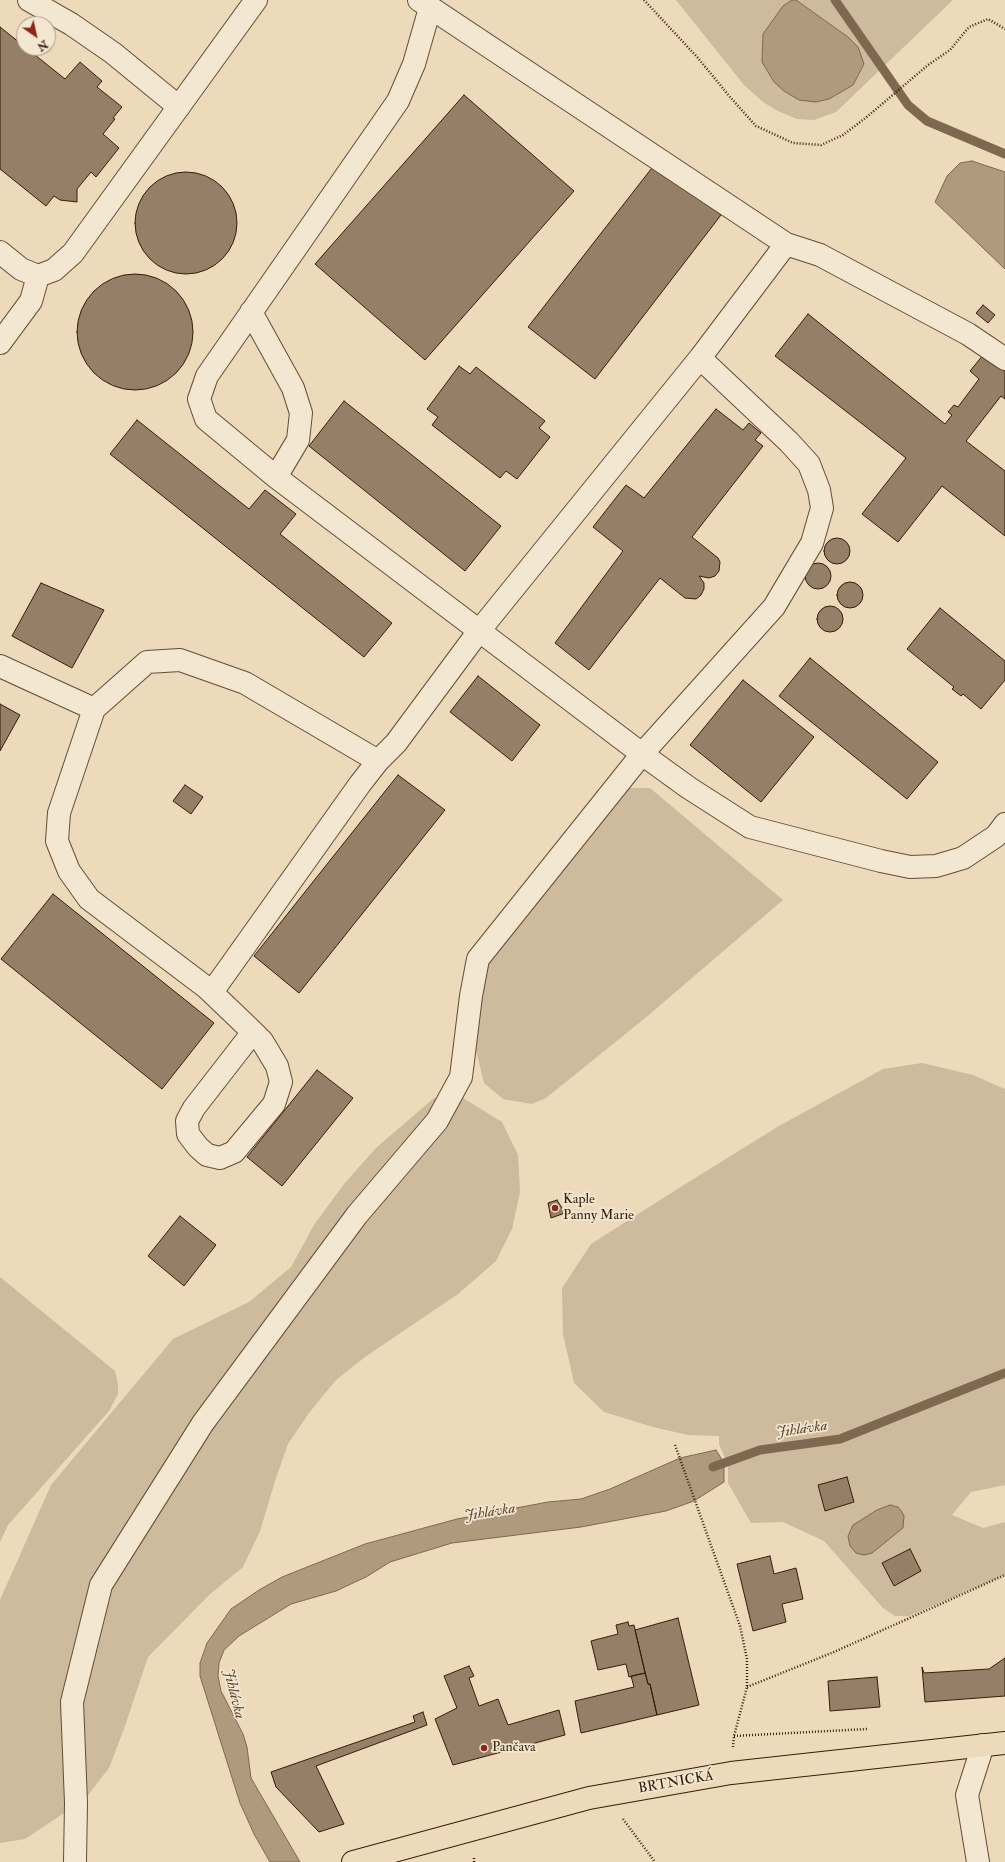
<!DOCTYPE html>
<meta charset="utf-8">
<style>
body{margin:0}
#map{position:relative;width:1005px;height:1862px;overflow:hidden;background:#eddaba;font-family:"IM FELL Double Pica",serif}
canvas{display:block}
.north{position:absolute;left:16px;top:16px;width:40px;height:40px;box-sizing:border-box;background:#f3e7d2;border:1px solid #a79682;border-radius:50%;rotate:146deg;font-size:11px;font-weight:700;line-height:16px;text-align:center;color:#361d0a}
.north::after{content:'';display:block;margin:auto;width:14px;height:18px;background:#8f2418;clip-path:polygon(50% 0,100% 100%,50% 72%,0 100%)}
</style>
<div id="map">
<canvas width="1005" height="1862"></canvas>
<div class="north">N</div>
</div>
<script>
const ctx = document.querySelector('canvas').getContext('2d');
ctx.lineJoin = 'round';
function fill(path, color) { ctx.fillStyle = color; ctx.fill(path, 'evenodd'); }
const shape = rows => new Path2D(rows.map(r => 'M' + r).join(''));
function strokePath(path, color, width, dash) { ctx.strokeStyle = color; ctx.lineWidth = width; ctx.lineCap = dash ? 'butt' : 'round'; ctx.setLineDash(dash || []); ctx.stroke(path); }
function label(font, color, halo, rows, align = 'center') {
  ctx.font = font + ' "IM FELL Double Pica",serif'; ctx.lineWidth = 3.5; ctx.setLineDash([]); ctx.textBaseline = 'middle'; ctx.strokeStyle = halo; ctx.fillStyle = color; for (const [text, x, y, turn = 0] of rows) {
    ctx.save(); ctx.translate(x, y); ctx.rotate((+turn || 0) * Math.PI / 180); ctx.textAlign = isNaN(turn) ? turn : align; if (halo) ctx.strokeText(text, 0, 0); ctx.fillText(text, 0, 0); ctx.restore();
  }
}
fill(shape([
 [676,0,953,0,836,112,814,120,797,119,778,111,763,102,744,85],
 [626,788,650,788,783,900,644,1019,546,1098,532,1104,503,1099,484,1083,476,1050,475,1002,485,960],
 [922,1063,973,1075,1005,1089,1005,1485,971,1492,952,1515,983,1528,1005,1522,1005,1575,909,1616,895,1616,883,1608,824,1541,783,1522,751,1523,728,1483,728,1465,719,1444,719,1436,688,1435,653,1427,604,1412,574,1383,563,1334,562,1288,591,1244,679,1188,779,1126,883,1069],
 [434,1098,463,1098,502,1122,518,1155,520,1192,512,1229,496,1261,458,1294,365,1357,336,1380,309,1413,288,1444,275,1481,260,1531,243,1567,209,1595,148,1657,125,1726,109,1768,85,1799,25,1839,0,1843,0,1600,51,1485,173,1339,249,1302,291,1267,314,1225,344,1184,376,1148],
 [0,1277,115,1371,118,1384,118,1394,109,1411,8,1525,0,1542]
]), '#ceba9c');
const water = shape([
 [792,0,796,0,848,37,858,47,864,64,853,85,829,99,816,102,799,100,784,91,774,82,762,62,763,34,783,6,792,0],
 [972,161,1005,172,1005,269,935,202,947,176,960,163,972,161],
 [716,1450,724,1463,724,1482,694,1501,666,1511,581,1527,452,1543,390,1562,366,1577,336,1591,291,1604,239,1636,224,1650,219,1663,218,1676,221,1691,243,1734,247,1747,251,1778,300,1862,270,1862,254,1834,240,1803,200,1676,200,1663,207,1643,231,1609,259,1590,282,1577,365,1544,457,1519,548,1502,581,1499,610,1489,680,1458,716,1450],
 [890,1505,898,1507,902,1512,904,1516,903,1528,872,1553,864,1555,856,1553,850,1546,848,1536,853,1525,877,1510,890,1505]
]);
fill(water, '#af9a7e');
strokePath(water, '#7f6850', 1);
strokePath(shape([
 [835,0,908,105,927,121,1005,154],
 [713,1467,760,1450,840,1439,1005,1373]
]), '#7f6850', 9);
const building = shape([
 [0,27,65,79,80,62,102,81,97,87,122,107,113,118,115,119,103,134,119,148,96,177,91,172,77,189,77,202,60,200,54,196,46,206,0,169,0,27],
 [464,95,574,191,425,360,315,264,464,95],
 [655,164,721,215,595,379,528,327,655,164],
 '135 223a51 51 0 1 1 102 0a51 51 0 1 1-102 0Z',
 '77 332a58 58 0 1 1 116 0a58 58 0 1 1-116 0Z',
 [983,305,995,315,988,323,976,313,983,305],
 [808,314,945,424,952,415,948,412,954,405,958,407,979,379,970,371,984,354,1005,371,1005,399,1001,396,966,441,1005,471,1005,536,942,486,898,542,862,514,906,458,775,356,808,314],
 [459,366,470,374,476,367,545,421,539,428,550,437,517,479,506,471,500,478,432,425,438,417,427,409,459,366],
 [344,401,501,526,465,571,309,446,344,401],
 [716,409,743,430,749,423,761,433,755,440,763,446,692,537,718,558,720,562,719,571,715,576,709,578,699,576,704,583,704,589,701,595,696,599,685,598,660,578,589,670,555,643,623,551,593,527,626,485,644,498,716,409],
 [137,420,249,509,265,490,296,514,280,534,392,623,364,657,110,454,137,420],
 '824 551a13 13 0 1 1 26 0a13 13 0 1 1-26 0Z',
 '805 576a13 13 0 1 1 26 0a13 13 0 1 1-26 0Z',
 '837 595a13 13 0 1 1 26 0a13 13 0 1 1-26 0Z',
 [41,583,104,610,72,668,12,636,41,583],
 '817 619a13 13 0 1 1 26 0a13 13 0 1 1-26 0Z',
 [940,608,1005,661,1005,680,981,709,963,694,961,696,952,689,954,687,907,649,940,608],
 [810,658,938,762,907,799,779,696,810,658],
 [478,676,540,725,512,761,450,712,478,676],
 [743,680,814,737,761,802,690,745,743,680],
 [0,704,20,715,0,751,0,704],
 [398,775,445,810,299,993,254,956,398,775],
 [185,785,203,797,191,814,173,801,185,785],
 [53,894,214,1023,162,1089,1,959,53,894],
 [317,1070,353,1098,282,1186,247,1157,317,1070],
 [557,1200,565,1213,551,1218,548,1203,557,1200],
 [180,1216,216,1245,184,1286,148,1256,180,1216],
 [847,1477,854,1502,825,1511,818,1485,847,1477],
 [910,1549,921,1571,894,1586,882,1563,910,1549],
 [770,1556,774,1574,796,1568,803,1599,782,1604,786,1622,753,1631,737,1564,770,1556],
 [678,1618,699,1705,657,1715,650,1684,648,1684,635,1630,678,1618],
 [628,1622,629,1626,634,1625,645,1673,629,1677,626,1664,598,1670,591,1641,618,1634,616,1625,628,1622],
 [1005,1658,1005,1696,925,1702,922,1667,924,1673,989,1669,1005,1658],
 [469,1666,474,1676,469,1678,479,1706,498,1699,508,1725,559,1710,565,1735,453,1765,435,1719,457,1708,444,1676,469,1666],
 [645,1673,648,1684,650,1684,657,1715,581,1733,575,1701,634,1687,631,1676,645,1673],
 [877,1677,880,1707,830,1711,828,1681,877,1677],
 [423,1712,427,1725,316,1766,344,1824,319,1832,276,1787,271,1772,415,1722,413,1716,423,1712]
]);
fill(building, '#957f66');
strokePath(building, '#361d0a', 1);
const minor = shape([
 [29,0,71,24,113,53,179,107],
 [419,0,786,244,820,255,968,334,1005,359],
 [430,8,414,64,398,101,207,376,199,399,206,419,276,477,642,754,689,788,750,827,881,861,910,867,936,866,963,858,996,836,1005,824],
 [0,252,21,269,38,276,54,270,73,253,256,0],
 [251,312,293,388,301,413,298,440,276,477],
 [0,343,31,301,38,276],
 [0,666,94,709],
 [212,992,360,784,378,761],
 [253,1032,262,1041,277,1066,281,1082,274,1104,234,1152,220,1158,207,1155,198,1147,188,1134,187,1121,194,1108,253,1032,207,988,89,899,69,871,57,841,59,813,94,709,147,662,180,660,245,683,378,761,396,743,479,631,700,358,786,244],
 [75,1862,76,1803,72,1702,101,1585,203,1423,357,1215,437,1121,461,1077,471,996,478,959,642,754,774,607,812,543,822,508,819,490,809,464,789,442,700,358],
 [978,1862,967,1795,983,1745]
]);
const major = shape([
 [353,1862,589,1798,731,1773,1005,1743]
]);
strokePath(minor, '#644c36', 24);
strokePath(major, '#361d0a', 24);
strokePath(shape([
 [644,0,698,58,730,97,756,126,793,143,821,145,843,135,868,116,928,65,950,50,969,27,988,19,1005,29],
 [675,1445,740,1626,747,1659,747,1687,734,1736,733,1747],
 [747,1687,834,1652,1005,1575],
 [734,1736,867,1729],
 [623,1819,655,1862],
 [474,1862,474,1856]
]), '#361d0a', 2.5, [1, 2]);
strokePath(minor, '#f3e7d2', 22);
strokePath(major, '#eddaba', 22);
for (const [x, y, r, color] of [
 [555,1208,4,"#8f2418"],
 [484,1748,4,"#8f2418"]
]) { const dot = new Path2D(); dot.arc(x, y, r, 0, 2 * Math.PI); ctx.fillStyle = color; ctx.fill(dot); strokePath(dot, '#f3e7d2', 1.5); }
label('14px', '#361d0a', '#f3e7d2', [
 ["Kaple",563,1200],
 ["Panny Marie",563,1216],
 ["Pančava",492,1748]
], 'left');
label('14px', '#361d0a', '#f3e7d2', [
 ["BRTNICKÁ",676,1783,-10]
]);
label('italic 15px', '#604933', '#f3e7d2', [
 ["Jihlávka",802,1430,-8],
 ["Jihlávka",490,1513,-9],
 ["Jihlávka",233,1694,76]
]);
</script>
